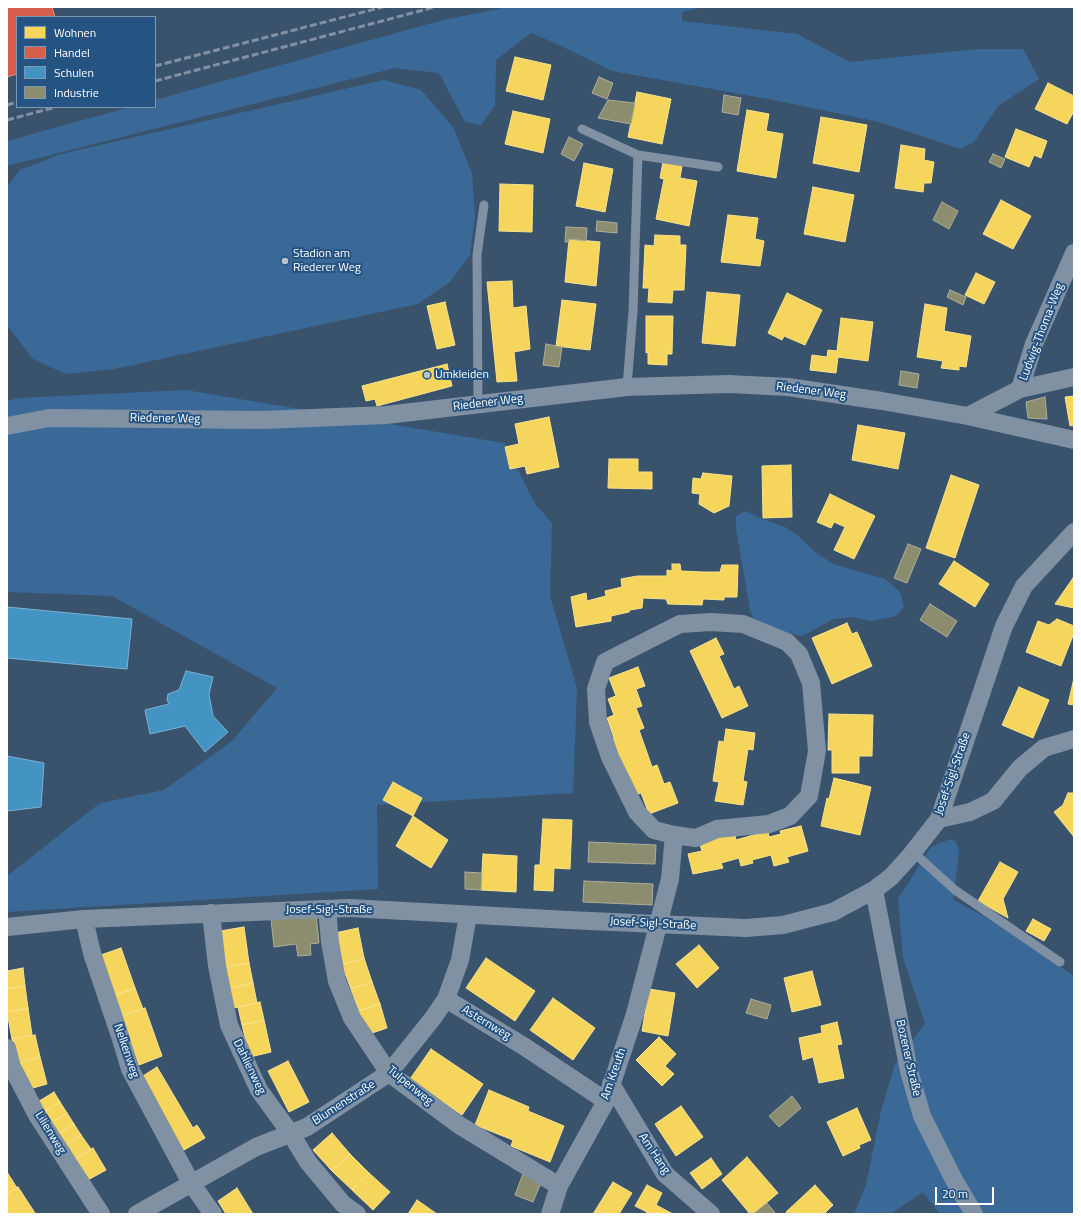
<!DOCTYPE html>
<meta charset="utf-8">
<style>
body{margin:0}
#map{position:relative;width:1081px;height:1221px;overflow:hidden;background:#3a536d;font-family:"Titillium Web",sans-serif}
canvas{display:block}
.frame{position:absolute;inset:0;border:8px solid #fff;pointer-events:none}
.legend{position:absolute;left:16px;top:16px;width:140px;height:92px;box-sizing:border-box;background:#255382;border:1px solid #7c98b4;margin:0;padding:5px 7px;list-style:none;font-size:12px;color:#fff}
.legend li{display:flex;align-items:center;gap:8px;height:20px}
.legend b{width:20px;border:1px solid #7c98b4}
.scale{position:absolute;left:935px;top:1187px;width:59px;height:18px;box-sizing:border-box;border:2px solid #fff;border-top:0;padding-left:5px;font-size:12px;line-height:14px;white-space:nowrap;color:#fff;-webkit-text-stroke:3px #255382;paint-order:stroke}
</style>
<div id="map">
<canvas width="1081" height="1221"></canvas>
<div class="frame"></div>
<ul class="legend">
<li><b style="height:11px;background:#f6d55c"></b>Wohnen</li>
<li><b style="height:11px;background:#d6604d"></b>Handel</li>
<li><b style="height:11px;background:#4393c3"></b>Schulen</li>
<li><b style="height:11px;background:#8c8c6e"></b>Industrie</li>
</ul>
<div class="scale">20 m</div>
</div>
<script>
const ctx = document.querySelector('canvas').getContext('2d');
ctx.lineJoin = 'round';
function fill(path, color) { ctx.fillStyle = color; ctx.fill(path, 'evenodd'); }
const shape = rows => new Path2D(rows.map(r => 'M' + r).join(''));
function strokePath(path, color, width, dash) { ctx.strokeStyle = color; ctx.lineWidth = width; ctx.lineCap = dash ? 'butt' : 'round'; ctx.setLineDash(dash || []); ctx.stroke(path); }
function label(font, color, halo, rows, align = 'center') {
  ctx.font = font + ' "Titillium Web",sans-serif'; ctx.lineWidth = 4; ctx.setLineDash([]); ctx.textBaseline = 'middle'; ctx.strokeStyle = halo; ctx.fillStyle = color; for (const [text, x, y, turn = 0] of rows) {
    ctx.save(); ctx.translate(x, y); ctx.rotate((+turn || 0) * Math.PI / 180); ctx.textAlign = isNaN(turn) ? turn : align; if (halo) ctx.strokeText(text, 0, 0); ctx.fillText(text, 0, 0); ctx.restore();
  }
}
fill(shape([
 [508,7,705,7,682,12,682,21,797,34,850,62,977,49,1023,49,1039,79,998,106,974,142,961,149,879,122,774,100,612,71,555,43,531,33,496,60,495,105,481,125,465,122,439,73,395,68,7,166,7,141,130,107,155,107,155,100,443,20],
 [384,80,421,90,453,127,472,173,475,216,470,255,450,282,418,304,114,369,66,374,33,359,7,325,7,187,20,170,61,154],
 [186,390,504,443,535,504,552,523,550,596,577,688,573,793,377,805,378,889,7,912,7,876,100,803,164,790,232,741,277,688,112,596,7,592,7,401,18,398],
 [746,511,759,518,785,527,797,535,815,552,833,564,885,579,900,592,904,607,896,616,870,621,852,617,834,619,802,636,779,631,754,621,750,610,736,528,736,516],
 [950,839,956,842,959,852,953,900,995,922,1074,976,1074,1214,940,1214,923,1192,891,1214,854,1214,866,1185,881,1111,895,1064,925,1023,903,958,898,899,931,847]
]), '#3a6998');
const homes = shape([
 [515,57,551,65,543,100,506,91,515,57],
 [1048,83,1074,96,1074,111,1067,124,1035,109,1048,83],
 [637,92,671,99,662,144,628,137,637,92],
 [747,110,769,114,766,131,783,134,776,178,737,171,747,110],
 [513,111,550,119,543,153,505,144,513,111],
 [821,117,867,125,859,172,813,163,821,117],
 [1016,129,1047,141,1041,158,1034,155,1029,167,1005,157,1016,129],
 [901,145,925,149,924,160,934,162,931,183,924,183,923,192,895,188,901,145],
 [663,162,682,166,680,178,697,181,689,226,656,219,664,179,660,178,663,162],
 [584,163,613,169,605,212,576,206,584,163],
 [500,184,533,185,532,232,499,231,500,184],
 [813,187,854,195,845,242,804,234,813,187],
 [1001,200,1031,216,1013,249,983,234,1001,200],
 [728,215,758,218,755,239,764,241,760,266,721,262,728,215],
 [655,235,680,236,680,245,686,245,684,290,673,290,672,303,648,302,649,288,643,288,645,245,654,246,655,235],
 [569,239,600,242,596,286,565,282,569,239],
 [976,273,995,282,984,304,965,295,976,273],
 [512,281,513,308,526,306,530,349,514,352,517,381,497,382,487,282,512,281],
 [707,292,740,295,735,346,702,343,707,292],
 [787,293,822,310,805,345,784,336,782,340,768,333,787,293],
 [562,300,596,304,590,350,556,346,562,300],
 [445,302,455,345,437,349,427,306,445,302],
 [925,304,947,308,944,331,971,336,966,367,959,366,959,370,941,368,943,361,917,357,925,304],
 [646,316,673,316,672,354,667,354,667,365,648,364,648,352,646,353,646,316],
 [841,318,873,322,868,361,838,357,836,373,810,370,812,355,827,357,828,350,837,351,841,318],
 [447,364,452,386,377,406,375,399,366,401,362,386,447,364],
 [1074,396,1074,425,1070,426,1065,397,1074,396],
 [549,417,559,467,527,474,525,466,510,469,505,447,519,444,515,424,549,417],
 [858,425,905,433,898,469,852,460,858,425],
 [609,459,638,459,638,472,652,472,652,489,608,488,609,459],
 [791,465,792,517,763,518,762,466,791,465],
 [703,473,732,476,729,506,714,513,699,504,700,494,692,493,693,478,701,479,703,473],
 [951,475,979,485,955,558,926,548,951,475],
 [830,494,875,516,854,559,834,550,845,527,834,522,831,528,817,522,830,494],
 [954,561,989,584,975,607,939,584,954,561],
 [672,564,680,564,681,571,703,572,720,572,722,565,738,565,737,597,724,597,724,600,703,599,702,605,668,604,666,599,643,598,642,608,630,610,629,612,611,616,611,621,576,627,571,597,586,593,587,601,606,596,605,591,622,587,621,579,637,576,667,576,667,570,672,571,672,564],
 [1074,576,1074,608,1055,604,1073,578,1074,576],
 [1057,619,1074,626,1074,633,1061,666,1026,652,1038,621,1049,625,1057,619],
 [847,623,852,634,857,632,872,666,832,684,812,638,847,623],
 [716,638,724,654,719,656,734,689,739,686,748,706,722,718,690,651,716,638],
 [638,667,645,686,636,689,642,706,636,708,644,728,639,730,652,767,657,765,664,784,670,782,678,803,649,814,641,793,635,795,609,740,614,738,607,718,614,715,608,699,616,696,609,678,638,667],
 [1074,678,1074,705,1068,704,1074,678],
 [1019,687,1049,700,1033,738,1002,725,1019,687],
 [829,714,873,715,872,756,859,756,859,773,832,773,832,750,828,750,829,714],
 [726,729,755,733,753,750,748,749,743,781,747,782,743,805,715,801,719,782,713,781,719,741,724,742,726,729],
 [834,778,871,787,860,835,821,826,827,798,829,799,834,778],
 [393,782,422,798,413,816,383,800,393,782],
 [1068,793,1074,793,1074,837,1054,812,1063,805,1068,793],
 [413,816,448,840,431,868,396,846,413,816],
 [543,819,572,820,570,869,554,868,553,891,534,890,535,865,540,865,543,819],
 [801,826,808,851,787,857,789,862,774,866,771,855,752,860,753,863,741,866,739,858,721,863,723,868,693,874,688,854,702,851,699,842,735,833,736,840,768,831,769,837,781,834,780,831,801,826],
 [483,854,517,856,516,892,481,890,483,854],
 [1000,862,1018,872,1003,899,1008,918,978,901,1000,862],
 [1033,919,1051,929,1044,941,1026,931,1033,919],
 [244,927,249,963,226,967,220,931,244,927],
 [358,928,364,958,342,965,335,933,358,928],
 [699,945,719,968,697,988,676,964,699,945],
 [121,948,135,988,113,996,98,956,121,948],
 [364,958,372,982,351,989,342,965,364,958],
 [486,958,535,991,515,1021,466,988,486,958],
 [249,963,253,983,230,988,226,967,249,963],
 [23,968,25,986,7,989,7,971,23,968],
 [812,971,821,1005,792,1012,784,978,812,971],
 [372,982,380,1004,359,1011,351,989,372,982],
 [253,983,257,1003,234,1008,230,988,253,983],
 [25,986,28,1008,7,1012,7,989,25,986],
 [135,988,143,1009,122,1016,113,996,135,988],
 [649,989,675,993,668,1036,642,1031,649,989],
 [553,998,595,1028,573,1060,530,1030,553,998],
 [260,1002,264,1020,242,1025,238,1007,260,1002],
 [380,1004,387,1028,366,1035,359,1011,380,1004],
 [28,1008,32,1035,12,1039,7,1012,28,1008],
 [145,1008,162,1056,139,1065,122,1016,145,1008],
 [264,1020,271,1052,250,1057,242,1025,264,1020],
 [837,1022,842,1044,837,1045,844,1078,819,1083,813,1057,803,1060,799,1038,822,1033,821,1026,837,1022],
 [35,1035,40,1057,17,1064,12,1039,35,1035],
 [659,1037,676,1054,665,1066,674,1074,662,1086,636,1060,659,1037],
 [431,1049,483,1084,462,1115,410,1079,431,1049],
 [40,1057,47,1084,26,1090,19,1063,40,1057],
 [288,1061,309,1102,289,1112,268,1071,288,1061],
 [157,1067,193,1128,197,1125,205,1138,184,1150,179,1141,176,1143,138,1079,157,1067],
 [489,1090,529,1107,528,1111,564,1126,550,1162,511,1146,513,1140,475,1125,489,1090],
 [54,1092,60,1102,43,1113,36,1103,54,1092],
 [60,1102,67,1113,50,1124,43,1113,60,1102],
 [681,1106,703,1137,676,1156,655,1124,681,1106],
 [857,1108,871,1140,859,1145,860,1148,843,1156,827,1122,857,1108],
 [67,1113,74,1124,56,1135,50,1124,67,1113],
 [74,1124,81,1135,64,1146,56,1135,74,1124],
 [332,1133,350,1154,332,1171,313,1150,332,1133],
 [81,1135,91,1149,73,1161,64,1146,81,1135],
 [93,1148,106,1170,86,1181,73,1161,93,1148],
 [350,1154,369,1173,352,1190,332,1171,350,1154],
 [747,1157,778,1193,753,1214,750,1214,722,1180,747,1157],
 [711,1158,722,1174,702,1189,690,1173,711,1158],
 [7,1172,17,1188,7,1194,7,1172],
 [369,1173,390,1192,373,1210,352,1190,369,1173],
 [613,1182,632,1193,619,1214,593,1214,613,1182],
 [647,1185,662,1193,656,1205,673,1214,646,1214,647,1212,635,1206,647,1185],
 [815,1185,833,1205,824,1214,787,1214,786,1212,815,1185],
 [18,1187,35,1213,33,1214,7,1214,7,1194,18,1187],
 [237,1188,253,1214,226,1214,218,1201,237,1188],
 [417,1200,437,1214,408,1214,417,1200]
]);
fill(homes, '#f6d55c');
strokePath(homes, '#f9e28d', 1);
const shops = shape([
 [7,7,52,7,55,17,17,17,17,74,7,77,7,7]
]);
fill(shops, '#d6604d');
strokePath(shops, '#e29082', 1);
const schools = shape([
 [7,607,132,619,127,669,7,658,7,607],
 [186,671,213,677,209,694,213,716,228,732,205,752,185,726,150,734,145,710,169,704,167,700,168,694,179,690,186,671],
 [7,756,44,763,41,807,7,811,7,756]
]);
fill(schools, '#4393c3');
strokePath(schools, '#7bb3d5', 1);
const industry = shape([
 [599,77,613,83,607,99,592,93,599,77],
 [724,95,741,98,738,115,722,112,724,95],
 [608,100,635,103,631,124,598,118,608,100],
 [569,137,583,144,574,161,561,154,569,137],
 [993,154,1005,159,1001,168,989,162,993,154],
 [942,202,958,211,949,229,933,220,942,202],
 [597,221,617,223,617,233,596,231,597,221],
 [566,227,587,228,586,241,569,239,569,242,565,242,566,227],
 [950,290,966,297,963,305,947,297,950,290],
 [546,344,562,347,559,367,543,365,546,344],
 [901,371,919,374,917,388,899,385,901,371],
 [1045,397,1047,419,1028,418,1026,402,1045,397],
 [908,544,921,549,907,583,894,578,908,544],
 [930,604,957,621,947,637,920,620,930,604],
 [589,842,656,845,655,864,588,862,589,842],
 [465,872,482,873,481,890,465,889,465,872],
 [584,881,653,884,652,905,583,902,584,881],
 [316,914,319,943,310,944,311,955,298,956,296,944,274,947,271,919,316,914],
 [751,999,771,1005,767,1019,746,1013,751,999],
 [792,1096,801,1108,779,1127,769,1116,792,1096],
 [524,1171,543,1178,533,1202,515,1195,524,1171],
 [767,1203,776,1214,753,1214,767,1203]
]);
fill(industry, '#8c8c6e');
strokePath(industry, '#aeae9a', 1);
strokePath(shape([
 [582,129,638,155,718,167],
 [627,387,633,311,638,155],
 [478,404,477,255,484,205],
 [913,852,955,890,1060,962]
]), '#8091a3', 9);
strokePath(shape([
 [1020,389,1034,344,1074,253],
 [968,416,1020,389,1074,377],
 [7,426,49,418,263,420,386,415,627,387,729,384,788,387,882,401,968,416,1074,440],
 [939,819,970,812,993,801,1020,768,1044,748,1074,739],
 [874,890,909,1071,922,1116,953,1178,974,1214],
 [327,909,330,942,337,981,352,1018,389,1073,459,1125,559,1186],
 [211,913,217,966,229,1025,259,1090,291,1134,308,1162,343,1204,357,1214],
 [84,919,92,953,120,1036,130,1069,191,1183,213,1214],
 [7,927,84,919,350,908,568,920,746,928,783,925,833,912,874,890,891,877,910,856,939,819,1004,626,1024,586,1074,532],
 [446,999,525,1047,606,1101],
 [7,1048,12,1067,37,1115,101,1214],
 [611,1084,665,1174,711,1214],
 [137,1214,256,1147,307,1127,389,1073,433,1018,446,999,460,960,468,915],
 [550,1214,559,1186,606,1101,635,1014,670,879,674,835,654,830,637,812,610,757,598,722,596,689,605,662,680,624,711,622,743,624,787,642,799,654,811,683,817,751,809,796,790,816,769,824,717,829,696,838,674,835]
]), '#8091a3', 18);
strokePath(shape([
 [155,66,383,7],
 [155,81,435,7],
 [7,105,17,102],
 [7,120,56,107]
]), '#8191a3', 3, [7, 3]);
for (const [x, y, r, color] of [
 [285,261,4,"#bac3cc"],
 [427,375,4,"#bac3cc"]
]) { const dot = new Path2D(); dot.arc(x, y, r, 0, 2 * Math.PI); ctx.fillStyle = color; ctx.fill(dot); strokePath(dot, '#255382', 1.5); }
label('12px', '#fff', '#255382', [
 ["Stadion am",293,254],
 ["Riederer Weg",293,268],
 ["Umkleiden",435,375]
], 'left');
label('12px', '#fff', '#255382', [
 ["Ludwig-Thoma-Weg",1042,332,-69],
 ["Riedener Weg",811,391,7],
 ["Riedener Weg",488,403,-7],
 ["Riedener Weg",165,419,1],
 ["Josef-Sigl-Straße",953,774,-71],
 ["Josef-Sigl-Straße",329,910],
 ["Josef-Sigl-Straße",653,924,3],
 ["Asternweg",486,1023,31],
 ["Nelkenweg",126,1051,71],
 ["Bozener Straße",908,1058,77],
 ["Dahlienweg",249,1067,64],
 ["Am Kreuth",614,1074,-71],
 ["Tulpenweg",410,1086,39],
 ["Blumenstraße",344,1103,-33],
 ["Lilienweg",50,1133,58],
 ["Am Hang",654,1154,56]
]);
</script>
